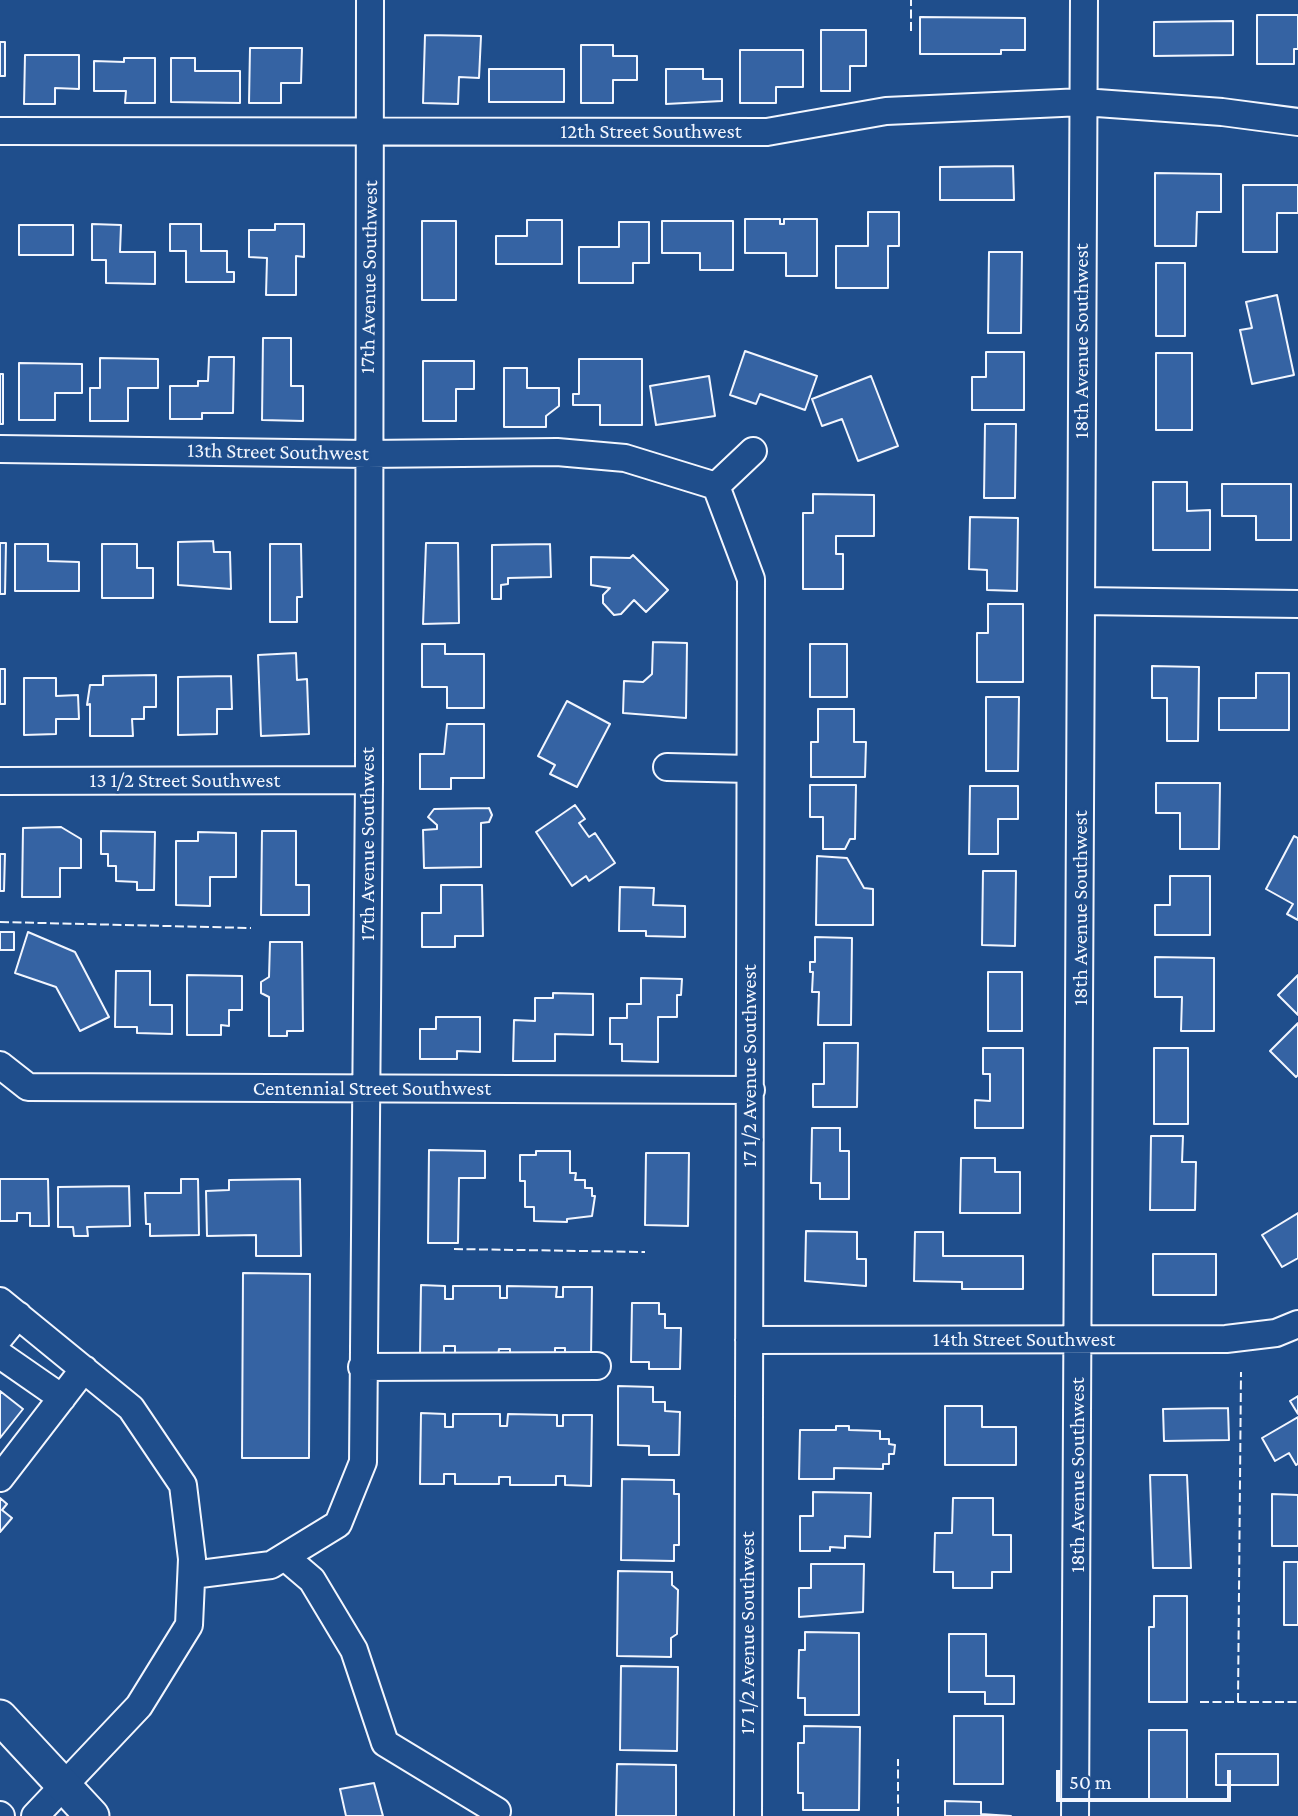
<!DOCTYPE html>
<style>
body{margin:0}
#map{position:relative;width:1298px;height:1816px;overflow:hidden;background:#1f4e8c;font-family:"Crimson Pro",serif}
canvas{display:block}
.scale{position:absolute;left:1056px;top:1770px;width:175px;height:32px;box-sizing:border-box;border:4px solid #f2f6ff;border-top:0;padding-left:9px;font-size:21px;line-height:24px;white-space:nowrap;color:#f2f6ff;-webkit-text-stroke:5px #1f4e8c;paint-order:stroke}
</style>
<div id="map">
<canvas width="1298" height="1816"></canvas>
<div class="scale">50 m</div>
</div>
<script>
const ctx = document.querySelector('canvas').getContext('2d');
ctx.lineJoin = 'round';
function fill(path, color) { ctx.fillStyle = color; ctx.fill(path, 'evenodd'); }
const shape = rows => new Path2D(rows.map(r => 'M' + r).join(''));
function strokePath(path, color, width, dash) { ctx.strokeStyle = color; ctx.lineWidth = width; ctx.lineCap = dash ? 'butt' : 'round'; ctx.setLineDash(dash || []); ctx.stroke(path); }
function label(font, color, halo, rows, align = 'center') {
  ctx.font = font + ' "Crimson Pro",serif'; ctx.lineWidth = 5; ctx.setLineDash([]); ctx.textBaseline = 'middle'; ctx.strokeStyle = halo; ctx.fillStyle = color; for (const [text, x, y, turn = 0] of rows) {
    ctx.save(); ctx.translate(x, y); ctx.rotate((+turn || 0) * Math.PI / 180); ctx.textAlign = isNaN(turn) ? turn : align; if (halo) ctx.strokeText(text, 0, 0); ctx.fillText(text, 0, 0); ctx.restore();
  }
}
const building = shape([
 [1257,15,1298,15,1298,49,1294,49,1294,64,1257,64,1257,15],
 [920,17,1025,18,1025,50,1001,50,1001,54,920,54,920,17],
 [1233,21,1233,55,1154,56,1154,22,1233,21],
 [821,30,866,30,866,66,850,66,850,91,821,91,821,30],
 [425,35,481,36,479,78,459,77,458,104,423,103,425,35],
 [0,42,5,42,5,76,0,76,0,42],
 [581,45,613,45,613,56,637,56,637,80,613,80,613,103,581,103,581,45],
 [250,48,302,48,301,83,281,83,281,103,249,103,250,48],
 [740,50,803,50,803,87,776,87,776,103,740,103,740,50],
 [25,55,79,55,79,89,55,88,55,104,24,104,25,55],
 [124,58,155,58,155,103,125,103,126,91,94,91,94,61,124,62,124,58],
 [171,58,195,58,195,71,240,71,240,103,171,102,171,58],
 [489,69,564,69,564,102,489,102,489,69],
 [666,69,703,69,703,79,722,79,722,101,666,104,666,69],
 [1013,166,1014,200,940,200,940,167,1013,166],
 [1155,173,1221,174,1221,212,1197,212,1196,246,1155,246,1155,173],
 [1243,185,1298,185,1298,213,1277,213,1277,252,1243,252,1243,185],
 [868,212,899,212,899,246,888,246,888,288,836,288,836,246,868,246,868,212],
 [745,219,780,219,780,224,784,224,784,219,817,219,817,276,786,276,786,253,745,253,745,219],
 [527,220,562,220,562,264,496,264,496,236,527,236,527,220],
 [422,221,456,221,456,300,422,300,422,221],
 [662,221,733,221,733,270,700,270,700,253,662,253,662,221],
 [619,222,649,222,649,263,633,263,633,283,579,283,579,247,619,247,619,222],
 [92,224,121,225,120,252,155,252,155,284,106,283,106,260,92,260,92,224],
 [170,224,201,224,201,251,227,251,227,272,234,272,234,282,186,282,186,251,170,251,170,224],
 [275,224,304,224,304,257,296,256,296,295,266,295,267,258,249,257,249,230,275,230,275,224],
 [19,225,73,225,73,255,19,255,19,225],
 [989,252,1022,252,1021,333,988,333,989,252],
 [1156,263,1185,263,1185,336,1156,336,1156,263],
 [1277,295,1294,375,1252,384,1240,330,1252,328,1246,302,1277,295],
 [263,338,291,338,291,386,303,386,303,421,262,420,263,338],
 [745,351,817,376,805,410,760,394,756,404,730,395,745,351],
 [986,352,1024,352,1024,410,972,410,972,377,986,377,986,352],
 [1156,353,1192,353,1192,430,1156,430,1156,353],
 [209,357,234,357,233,413,202,413,202,419,170,419,170,386,198,386,198,381,208,381,209,357],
 [100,358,158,359,158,388,128,388,128,421,90,421,90,388,100,388,100,358],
 [579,359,642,359,642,425,600,425,600,405,573,405,573,394,579,394,579,359],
 [423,361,474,361,474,389,456,389,456,421,423,421,423,361],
 [19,363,82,364,82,393,55,393,55,420,19,420,19,363],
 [504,368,527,368,527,388,559,388,559,406,546,416,546,427,504,427,504,368],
 [0,374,3,374,3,424,0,424,0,374],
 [709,376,715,416,656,425,650,386,709,376],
 [871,376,898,446,858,461,842,419,822,426,812,399,871,376],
 [985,424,1016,424,1015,498,984,498,985,424],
 [1153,482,1187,482,1187,511,1210,510,1210,550,1153,550,1153,482],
 [1222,484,1291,484,1291,540,1256,540,1256,516,1222,516,1222,484],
 [813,494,874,495,874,536,836,536,836,554,843,554,843,589,803,589,803,513,813,513,813,494],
 [970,517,1018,518,1017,591,987,590,987,570,969,569,970,517],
 [213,541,214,552,230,552,231,589,178,585,178,542,213,541],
 [0,543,6,543,5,594,0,594,0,543],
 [426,543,458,543,459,623,423,624,426,543],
 [15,544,48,544,48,561,79,562,79,591,15,591,15,544],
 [102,544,137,544,137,568,153,568,153,598,102,598,102,544],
 [270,544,301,544,302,597,297,597,297,622,270,622,270,544],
 [550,544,551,577,508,578,508,584,501,585,501,599,492,599,492,545,550,544],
 [633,555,668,590,646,612,634,600,621,614,614,615,603,603,603,595,610,588,591,585,591,557,630,558,633,555],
 [988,604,1023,604,1023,682,977,682,977,633,988,633,988,604],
 [653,642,687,643,686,718,623,713,624,681,643,682,652,674,653,642],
 [422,644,445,644,445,654,484,654,484,708,447,708,447,687,422,687,422,644],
 [810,644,847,644,847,697,810,697,810,644],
 [296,653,297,680,307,679,309,734,261,736,258,655,296,653],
 [1152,666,1199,667,1198,741,1167,741,1167,698,1152,698,1152,666],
 [0,669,5,669,5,704,0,704,0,669],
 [1256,673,1289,673,1289,730,1219,730,1219,698,1256,698,1256,673],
 [156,675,156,707,144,707,144,719,132,719,133,736,90,736,90,704,87,705,90,685,103,685,103,676,156,675],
 [231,676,232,709,217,709,217,734,178,735,178,677,231,676],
 [24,678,56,678,56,696,78,695,79,719,56,719,56,734,24,735,24,678],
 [986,697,1019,697,1018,771,986,771,986,697],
 [567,701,610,724,577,787,550,774,555,765,538,756,567,701],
 [818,709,854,709,854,742,866,742,865,777,811,777,811,742,818,742,818,709],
 [447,724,484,724,484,778,451,778,451,789,420,789,420,754,444,754,447,724],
 [1156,783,1220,783,1219,849,1180,849,1180,813,1156,813,1156,783],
 [810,785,856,785,855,839,850,839,845,849,823,849,823,817,810,817,810,785],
 [970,786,1018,786,1018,819,998,819,998,854,969,854,970,786],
 [575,805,585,819,579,823,589,837,595,833,615,863,589,881,586,876,572,886,536,832,575,805],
 [489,808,492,815,489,822,481,823,481,867,424,868,423,830,437,829,437,825,428,817,434,809,489,808],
 [61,827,81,839,81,868,60,868,60,897,22,897,23,828,61,827],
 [101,831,155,832,154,890,137,890,137,882,116,881,116,866,108,866,108,854,101,854,101,831],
 [262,831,296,831,296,885,309,885,309,915,261,915,262,831],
 [198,832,236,833,236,877,210,877,210,906,176,905,176,841,198,841,198,832],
 [1294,836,1298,838,1298,920,1287,914,1293,904,1266,889,1294,836],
 [0,854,5,854,4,891,0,891,0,854],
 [817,856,847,858,864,888,873,889,873,925,816,925,817,856],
 [983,871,1016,871,1015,946,982,945,983,871],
 [1170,876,1210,876,1210,935,1155,935,1155,905,1170,905,1170,876],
 [441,885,482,885,483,936,455,936,455,947,422,947,422,913,441,913,441,885],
 [620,887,654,888,653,905,685,906,685,937,646,936,646,931,619,931,620,887],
 [0,932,14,932,14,950,0,950,0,932],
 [28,932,75,952,109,1017,80,1031,56,987,15,973,28,932],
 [815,937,852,938,851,1025,818,1025,819,992,812,992,813,972,810,972,810,962,815,962,815,937],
 [270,942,302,942,303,1031,287,1031,287,1036,269,1036,269,997,261,993,261,982,269,977,270,942],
 [1155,957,1214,958,1214,1031,1181,1031,1182,997,1155,997,1155,957],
 [116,971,150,971,150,1005,172,1005,172,1034,137,1033,137,1027,115,1027,116,971],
 [988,972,1022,972,1022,1031,988,1031,988,972],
 [187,975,242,976,242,1010,229,1010,229,1026,221,1025,221,1035,187,1035,187,975],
 [1298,975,1298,1015,1278,995,1298,975],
 [641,978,682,979,681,995,677,995,677,1017,658,1017,658,1062,622,1061,622,1044,610,1044,610,1018,627,1018,627,1004,641,1004,641,978],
 [553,993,593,994,593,1035,555,1034,555,1061,513,1061,514,1020,535,1021,535,998,553,998,553,993],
 [436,1017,480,1017,480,1052,457,1051,457,1059,420,1059,420,1029,436,1029,436,1017],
 [1298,1023,1298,1075,1296,1077,1270,1051,1298,1023],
 [824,1043,858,1043,857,1107,813,1107,813,1084,824,1084,824,1043],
 [983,1048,1023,1048,1023,1128,975,1128,975,1100,990,1101,990,1074,983,1074,983,1048],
 [1154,1048,1188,1048,1188,1124,1154,1124,1154,1048],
 [812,1128,840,1128,840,1151,849,1151,849,1199,820,1199,820,1183,811,1183,812,1128],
 [1151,1136,1183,1136,1182,1162,1196,1162,1195,1210,1150,1210,1151,1136],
 [429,1150,485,1151,485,1178,459,1178,458,1243,428,1243,429,1150],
 [536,1151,570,1151,570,1173,576,1173,575,1180,585,1180,585,1188,592,1188,592,1196,595,1196,592,1216,567,1219,567,1222,534,1221,534,1207,525,1207,525,1181,520,1181,520,1155,536,1155,536,1151],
 [646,1153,689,1153,688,1226,645,1225,646,1153],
 [961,1158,995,1158,995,1172,1020,1172,1020,1213,960,1213,961,1158],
 [0,1179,48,1179,49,1226,30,1226,30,1213,17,1213,17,1221,0,1221,0,1179],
 [181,1179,198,1179,199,1235,150,1236,150,1224,146,1224,145,1193,181,1193,181,1179],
 [300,1179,301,1256,256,1256,256,1235,207,1236,206,1191,229,1190,229,1180,300,1179],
 [129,1186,130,1226,87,1227,88,1236,74,1236,73,1227,58,1227,58,1187,129,1186],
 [1298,1213,1298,1258,1282,1267,1262,1235,1298,1213],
 [806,1231,857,1232,857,1259,866,1259,866,1286,805,1281,806,1231],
 [915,1232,943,1232,943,1256,1023,1256,1023,1289,962,1289,962,1282,914,1281,915,1232],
 [1153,1254,1216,1254,1216,1295,1153,1295,1153,1254],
 [243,1273,310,1274,309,1458,242,1458,243,1273],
 [421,1285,445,1286,445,1299,453,1299,453,1286,500,1286,500,1298,507,1298,507,1286,557,1287,556,1297,563,1297,563,1287,592,1287,591,1358,565,1357,565,1348,555,1348,555,1357,510,1356,510,1349,499,1349,498,1356,455,1356,455,1346,444,1346,444,1356,420,1355,421,1285],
 [632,1303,659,1303,659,1314,665,1314,665,1328,681,1328,680,1369,649,1369,649,1362,631,1362,632,1303],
 [618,1386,653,1387,653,1402,665,1402,665,1411,680,1412,679,1455,649,1455,649,1446,618,1445,618,1386],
 [0,1391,23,1409,0,1438,0,1391],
 [1298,1396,1298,1414,1290,1401,1298,1396],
 [945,1406,982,1406,982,1427,1016,1427,1016,1465,945,1465,945,1406],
 [1228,1408,1229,1440,1164,1441,1163,1409,1228,1408],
 [421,1413,445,1414,445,1427,453,1427,453,1414,500,1414,500,1426,507,1426,508,1414,557,1415,557,1426,563,1426,563,1415,592,1415,591,1486,565,1485,565,1476,556,1476,556,1485,510,1485,510,1477,499,1477,499,1484,455,1484,455,1474,444,1474,444,1484,420,1484,421,1413],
 [1298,1417,1298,1464,1296,1465,1289,1453,1275,1461,1262,1438,1298,1417],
 [836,1426,849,1426,849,1430,880,1431,880,1439,889,1439,889,1444,895,1445,894,1454,889,1454,889,1464,883,1464,883,1469,834,1468,834,1479,799,1479,800,1430,836,1430,836,1426],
 [1150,1475,1187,1475,1191,1568,1153,1568,1150,1475],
 [622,1479,674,1480,674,1494,679,1494,679,1545,674,1545,674,1561,621,1560,622,1479],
 [813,1492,871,1493,870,1537,845,1536,845,1548,830,1547,830,1551,800,1551,800,1516,813,1516,813,1492],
 [1272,1494,1298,1495,1298,1546,1272,1546,1272,1494],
 [0,1498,7,1504,2,1510,12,1518,0,1532,0,1498],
 [953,1498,993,1498,993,1535,1011,1535,1011,1572,992,1572,992,1588,953,1588,953,1572,934,1572,935,1533,952,1533,953,1498],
 [1284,1562,1298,1562,1298,1625,1284,1625,1284,1562],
 [811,1564,864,1564,863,1612,799,1617,799,1588,811,1588,811,1564],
 [618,1571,672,1572,672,1585,678,1590,677,1634,671,1638,671,1657,617,1656,618,1571],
 [1154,1596,1187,1596,1187,1702,1149,1702,1149,1627,1154,1627,1154,1596],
 [805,1632,859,1633,859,1715,805,1715,805,1698,798,1698,799,1650,805,1650,805,1632],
 [949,1634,986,1634,986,1676,1014,1676,1014,1704,985,1704,985,1692,949,1692,949,1634],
 [621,1666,678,1667,677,1751,620,1750,621,1666],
 [954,1716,1003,1716,1003,1784,954,1784,954,1716],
 [804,1726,860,1727,859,1810,803,1810,803,1793,798,1793,798,1743,804,1743,804,1726],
 [1149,1730,1187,1730,1187,1799,1149,1799,1149,1730],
 [1216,1754,1278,1754,1278,1785,1216,1785,1216,1754],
 [617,1764,676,1765,676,1816,616,1816,617,1764],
 [374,1783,383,1816,346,1816,340,1789,374,1783],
 [945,1801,981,1802,981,1814,1011,1816,945,1816,945,1801]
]);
fill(building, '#3563a3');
strokePath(building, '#f2f6ff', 2);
const minor = shape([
 [0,131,767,132,886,111,1083,102,1222,112,1298,122],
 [0,449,367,454,557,452,625,458,716,486,751,579,748,1816],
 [716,486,753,451],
 [1082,601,1298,604],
 [667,767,749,769],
 [0,781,369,780],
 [0,1065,28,1087,751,1090],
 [0,1301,131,1408,183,1485,192,1559,189,1625,139,1706,35,1816],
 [0,1337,18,1315],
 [749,1340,1226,1339,1276,1333,1298,1324],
 [0,1355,62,1398],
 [362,1367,597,1366],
 [0,1478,84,1369],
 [285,1557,312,1580,354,1650,385,1743,497,1811],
 [192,1575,271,1565,338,1524,363,1462,369,780,370,0],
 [0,1815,1,1816],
 [1075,1816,1084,0]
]);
const major = shape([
 [0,1717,92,1816]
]);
strokePath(minor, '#f2f6ff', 30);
strokePath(major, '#f2f6ff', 37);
strokePath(minor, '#1f4e8c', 26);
strokePath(major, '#1f4e8c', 33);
strokePath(shape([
 [911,31,911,0],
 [0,922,251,928],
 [454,1249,645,1252],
 [1200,1702,1298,1702],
 [1238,1702,1241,1372],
 [898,1816,898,1759]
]), '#f2f6ff', 2, [9, 3.5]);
label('21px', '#f2f6ff', '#1f4e8c', [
 ["12th Street Southwest",651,132],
 ["17th Avenue Southwest",369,277,-89],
 ["18th Avenue Southwest",1082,341,-90],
 ["13th Street Southwest",278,452,1],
 ["13 1/2 Street Southwest",185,781],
 ["17th Avenue Southwest",368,844,-90],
 ["18th Avenue Southwest",1081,908,-90],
 ["17 1/2 Avenue Southwest",750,1066,-90],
 ["Centennial Street Southwest",372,1089],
 ["14th Street Southwest",1024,1340],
 ["18th Avenue Southwest",1078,1475,-90],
 ["17 1/2 Avenue Southwest",748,1633,-90]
]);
</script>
